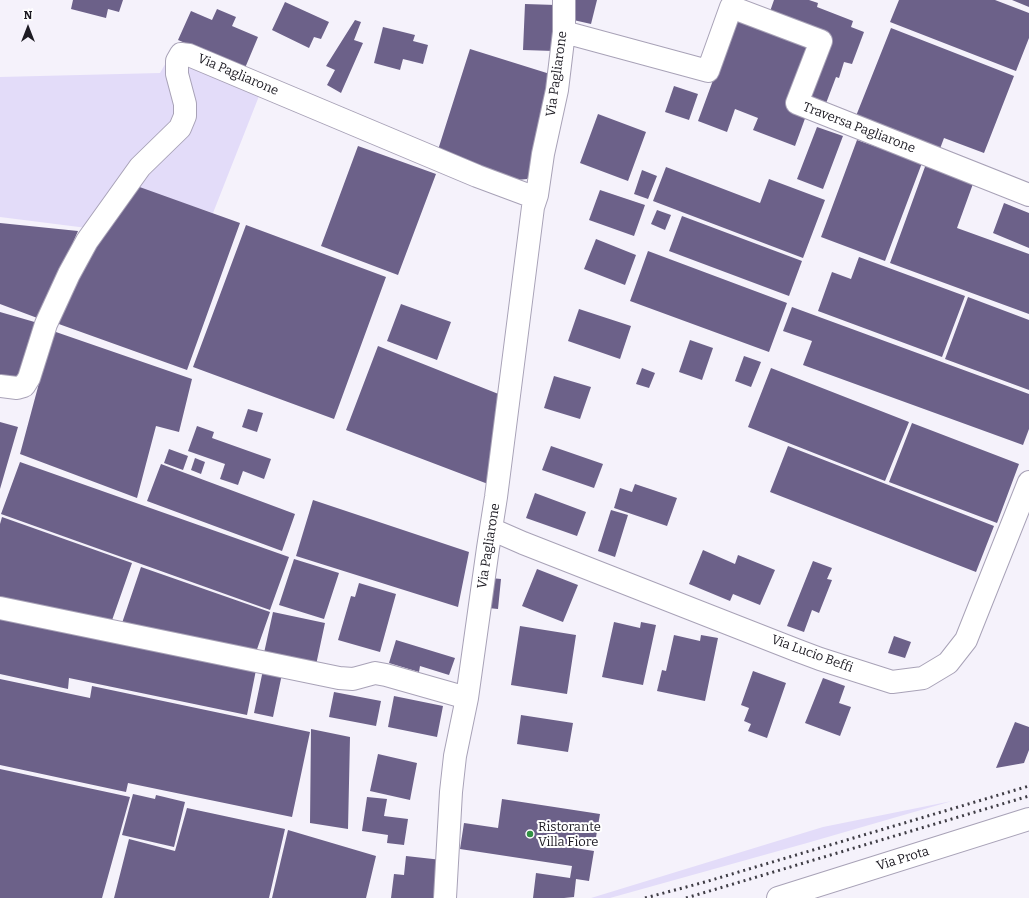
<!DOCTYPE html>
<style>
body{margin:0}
#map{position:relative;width:1029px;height:898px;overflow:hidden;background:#f5f2fb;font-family:Bitter,serif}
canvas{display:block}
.north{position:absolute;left:8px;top:8px;width:40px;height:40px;-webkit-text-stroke:3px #fff;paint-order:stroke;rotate:0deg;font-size:11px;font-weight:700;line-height:16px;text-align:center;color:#1d1b23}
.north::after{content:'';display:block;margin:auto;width:14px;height:18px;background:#1d1b23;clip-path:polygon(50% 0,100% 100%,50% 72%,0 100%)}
</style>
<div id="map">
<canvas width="1029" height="898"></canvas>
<div class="north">N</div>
</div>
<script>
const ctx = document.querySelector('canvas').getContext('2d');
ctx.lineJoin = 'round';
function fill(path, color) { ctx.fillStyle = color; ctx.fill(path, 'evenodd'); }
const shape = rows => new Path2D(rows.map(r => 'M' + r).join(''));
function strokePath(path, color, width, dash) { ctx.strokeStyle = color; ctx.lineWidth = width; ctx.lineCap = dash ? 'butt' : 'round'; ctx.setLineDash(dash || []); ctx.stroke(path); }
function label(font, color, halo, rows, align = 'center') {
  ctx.font = font + ' Bitter,serif'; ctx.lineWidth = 4; ctx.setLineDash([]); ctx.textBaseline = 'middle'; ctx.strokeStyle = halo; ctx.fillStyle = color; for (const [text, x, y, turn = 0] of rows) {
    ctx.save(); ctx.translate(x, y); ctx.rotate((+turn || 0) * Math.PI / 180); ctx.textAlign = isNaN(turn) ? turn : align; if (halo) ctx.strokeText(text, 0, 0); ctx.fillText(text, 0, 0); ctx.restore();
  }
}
fill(shape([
 [171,54,178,120,87,228,0,217,0,77,160,73],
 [184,59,261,91,213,213,132,186,183,131],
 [952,801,807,843,610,898,591,898,823,827]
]), '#e3dcf9');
fill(shape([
 [73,0,123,0,119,12,108,9,106,18,71,9],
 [574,0,597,0,591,24,569,19],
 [774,0,809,0,818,3,817,7,853,21,851,27,864,32,852,64,844,62,839,78,836,77,825,106,810,100,832,40,768,17],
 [899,0,995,0,1029,13,1029,38,1016,71,890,22],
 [1012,0,1029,0,1029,7],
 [285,2,329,22,321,39,314,37,309,48,272,30],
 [525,4,556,5,554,51,523,50],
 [217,9,236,17,232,26,258,37,245,68,178,40,191,11,212,20],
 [736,18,812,47,807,113,795,146,753,130,758,118,735,109,727,132,698,121],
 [355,20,361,22,354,40,363,43,341,93,327,85,335,70,326,66],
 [383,27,415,35,413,41,428,45,423,64,403,59,400,70,374,63],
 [891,28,1014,76,984,153,944,138,938,154,854,121],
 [470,49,550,74,534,171,527,179,517,180,437,153],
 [674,86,698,94,689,120,665,112],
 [598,114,646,132,628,181,580,163],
 [817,127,843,136,823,189,797,179],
 [857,140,922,163,885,261,821,237],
 [358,146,436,174,398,275,321,246],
 [926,164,974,181,957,228,1029,254,1029,314,890,263],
 [666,167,760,203,769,179,825,200,803,258,653,201],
 [642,170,657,176,648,199,634,194],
 [134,185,240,223,187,370,56,323,89,251],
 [600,190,645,205,634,236,589,220],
 [1004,203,1029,213,1029,248,993,233],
 [657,210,671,215,665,230,651,224],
 [682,216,802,261,789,296,669,251],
 [0,223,78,231,40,319,0,304],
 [246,225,386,277,334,419,193,367],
 [596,239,636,255,625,285,584,269],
 [648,251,787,303,769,352,630,301],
 [859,257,965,296,942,357,818,311,832,272,851,279],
 [968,297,1029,320,1029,390,945,359],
 [401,304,451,322,437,360,387,341],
 [792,307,1029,394,1029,429,1023,445,803,365,812,341,783,331],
 [579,309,631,326,620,359,568,341],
 [0,312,38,323,24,373,9,380,0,379],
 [53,331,192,379,179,432,156,426,137,498,20,454],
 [690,340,713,348,702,380,679,372],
 [378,346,501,395,488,484,346,430],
 [744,356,761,362,751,387,735,381],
 [642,368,655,373,649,388,636,384],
 [771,368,909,422,885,481,748,427],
 [554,376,591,387,580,419,544,408],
 [248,409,263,413,257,432,242,427],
 [0,422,18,427,0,489],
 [912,423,1019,464,997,523,889,482],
 [197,426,214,432,212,438,271,459,264,479,243,471,238,485,220,479,225,464,188,451],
 [551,446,603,464,594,488,542,470],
 [788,446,994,526,976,572,770,492],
 [169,449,188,456,183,470,164,463],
 [195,458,205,462,201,474,191,470],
 [20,462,289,557,270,610,1,514],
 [161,464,295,514,282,551,147,501],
 [635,484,677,498,667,526,614,508,620,488,632,492],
 [535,493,586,512,577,536,526,518],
 [313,500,469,552,458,607,296,556],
 [611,510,628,515,615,557,598,551],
 [2,517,132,563,110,626,0,603,0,524],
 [703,550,735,564,738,555,775,570,760,605,733,594,730,601,689,584],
 [294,559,339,573,324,619,279,605],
 [813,561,832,568,827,579,832,580,819,613,812,610,804,632,787,626],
 [141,567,270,612,255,655,121,626],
 [537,569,578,585,563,622,522,606],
 [491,578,501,579,498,609,488,608],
 [359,583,396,594,380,652,338,640,351,596,355,597],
 [0,611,257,665,247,715,69,678,68,689,0,674],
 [273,612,325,623,316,665,264,653],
 [614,622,640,628,641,622,656,625,643,685,602,677],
 [520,626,576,635,567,694,511,685],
 [674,635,700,641,701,635,718,638,705,701,657,691,662,670,666,671],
 [894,636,911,642,905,658,888,653],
 [396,640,455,658,449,675,420,666,419,672,389,663],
 [263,670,282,674,273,717,254,713],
 [753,671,786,683,767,738,748,731,751,724,744,721,749,708,741,705],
 [823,678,845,686,839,703,851,707,840,736,805,723],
 [0,679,90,698,92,686,310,732,292,817,128,783,126,792,0,765],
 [334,692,381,701,376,726,329,717],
 [394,696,443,706,437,737,388,727],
 [521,715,573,723,568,752,517,744],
 [1015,722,1029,727,1029,750,1024,763,996,768],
 [311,729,350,737,348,829,310,823],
 [378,754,417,763,410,800,370,791],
 [0,769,130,797,102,898,0,898],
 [133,794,155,799,156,795,185,802,174,847,122,835],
 [367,797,387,799,384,816,408,819,404,845,387,843,388,835,362,831],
 [502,799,600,814,595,843,576,840,575,848,594,851,589,881,576,879,574,897,564,898,533,898,536,873,570,878,572,866,460,849,464,823,498,828],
 [187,808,285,829,269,898,114,898,129,839,175,851],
 [288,830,376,856,366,898,272,898],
 [406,856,442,860,438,898,391,898,394,874,404,875]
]), '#6c6189');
const minor = shape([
 [564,32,708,71,731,7,821,41,797,103,1029,195],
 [0,386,17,388,24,386,29,378,46,324,69,274,87,241,140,167,180,128,185,116,185,104,177,74,177,61,181,54,189,55,477,176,528,195,537,195],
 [491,529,523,543,796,650,820,659,892,682,923,678,948,663,966,640,1029,482],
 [0,608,339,678,353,679,375,673,386,675,467,698],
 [445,898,451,792,455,756,467,698,488,548,496,497,533,207,537,195,543,154,557,90,564,32,564,0],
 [778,898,1029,819]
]);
strokePath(minor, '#a8a2b7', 24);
strokePath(minor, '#fff', 22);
strokePath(shape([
 [645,898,705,882,1029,786],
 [686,898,1029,796]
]), '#3f3d45', 3, [2, 4]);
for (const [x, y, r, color] of [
 [530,834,4,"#329144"]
]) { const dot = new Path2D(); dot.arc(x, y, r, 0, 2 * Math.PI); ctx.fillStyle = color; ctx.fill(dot); strokePath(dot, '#fff', 1.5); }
label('13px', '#1d1b23', '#fff', [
 ["Via Pagliarone",557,74,-82],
 ["Via Pagliarone",238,75,23],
 ["Traversa Pagliarone",859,128,21],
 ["Via Pagliarone",489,546,-81],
 ["Via Lucio Beffi",812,654,20],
 ["Via Prota",903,859,-17]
]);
label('13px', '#1d1b23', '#fff', [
 ["Ristorante",538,827],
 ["Villa Fiore",538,842]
], 'left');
</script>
